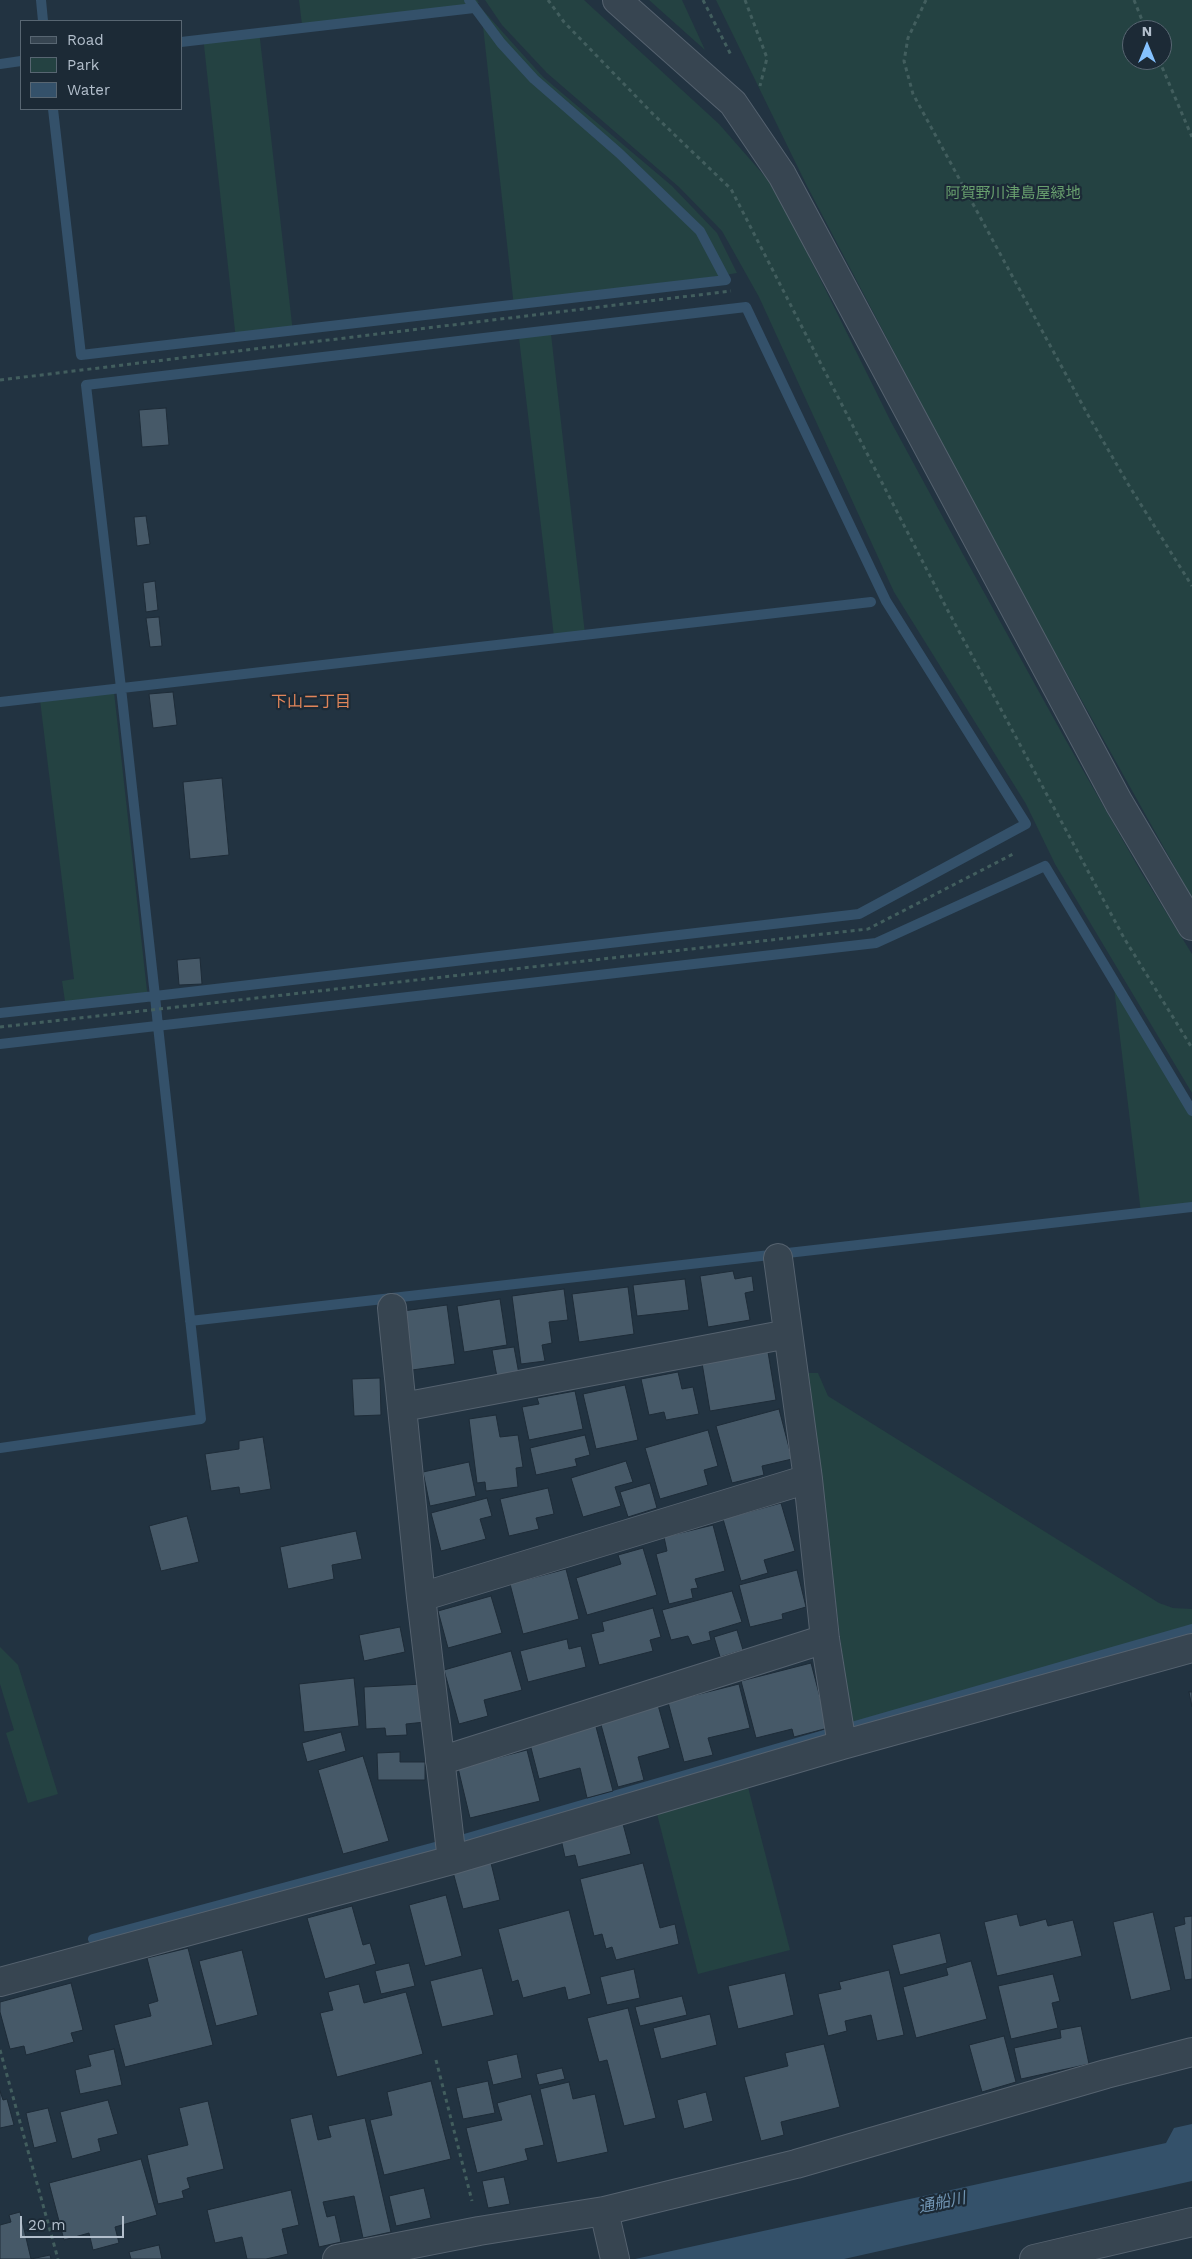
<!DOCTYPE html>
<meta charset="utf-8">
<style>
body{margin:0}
#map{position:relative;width:1192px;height:2259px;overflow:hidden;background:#223341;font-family:"Work Sans",sans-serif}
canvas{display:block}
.legend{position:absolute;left:20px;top:20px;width:162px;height:90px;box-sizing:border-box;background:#1c2a36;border:1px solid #586672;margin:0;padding:6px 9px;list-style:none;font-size:15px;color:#b3bfcc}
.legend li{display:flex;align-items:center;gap:10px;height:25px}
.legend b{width:25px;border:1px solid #586672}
.north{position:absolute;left:1122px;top:20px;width:50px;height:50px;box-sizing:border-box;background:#1c2a36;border:1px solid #586672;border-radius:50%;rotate:0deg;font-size:14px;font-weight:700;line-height:20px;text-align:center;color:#b3bfcc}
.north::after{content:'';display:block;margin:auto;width:18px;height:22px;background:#85c2ff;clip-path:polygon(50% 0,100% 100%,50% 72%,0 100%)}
.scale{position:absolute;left:20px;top:2216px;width:104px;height:22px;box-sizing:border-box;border:2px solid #b3bfcc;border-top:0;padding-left:6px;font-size:15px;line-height:18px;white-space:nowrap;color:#b3bfcc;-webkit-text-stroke:4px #1c2a36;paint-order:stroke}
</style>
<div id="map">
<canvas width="1192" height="2259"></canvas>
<ul class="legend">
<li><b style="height:6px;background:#374551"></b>Road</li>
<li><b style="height:14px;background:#244242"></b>Park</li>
<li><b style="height:14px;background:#34516a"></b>Water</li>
</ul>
<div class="north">N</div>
<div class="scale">20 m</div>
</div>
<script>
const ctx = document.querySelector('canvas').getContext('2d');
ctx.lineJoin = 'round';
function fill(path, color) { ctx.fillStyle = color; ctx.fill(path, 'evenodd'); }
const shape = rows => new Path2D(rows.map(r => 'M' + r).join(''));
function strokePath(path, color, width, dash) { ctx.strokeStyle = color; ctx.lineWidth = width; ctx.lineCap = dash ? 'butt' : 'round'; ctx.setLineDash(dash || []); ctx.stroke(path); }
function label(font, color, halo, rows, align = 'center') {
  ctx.font = font + ' "Work Sans","Noto Sans JP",sans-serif'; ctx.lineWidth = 4.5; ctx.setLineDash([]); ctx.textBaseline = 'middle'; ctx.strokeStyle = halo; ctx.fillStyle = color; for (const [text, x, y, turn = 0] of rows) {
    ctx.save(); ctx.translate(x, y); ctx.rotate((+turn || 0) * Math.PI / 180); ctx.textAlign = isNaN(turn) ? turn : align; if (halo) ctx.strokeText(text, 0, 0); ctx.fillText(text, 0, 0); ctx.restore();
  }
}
fill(shape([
 [299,0,477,0,479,3,302,25],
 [485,0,584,0,719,124,769,181,789,216,890,420,965,558,1064,737,1141,872,1192,954,1192,1093,1055,864,1026,804,894,592,759,297,722,231,679,187,547,73,502,25],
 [649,0,682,0,705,50],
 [716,0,1192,0,1192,898,1000,554,807,186],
 [1132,30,1162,30,1162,60,1132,60],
 [481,8,543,77,672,186,717,233,737,273,663,285,649,290,514,307],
 [259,30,293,333,236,340,203,36],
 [551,334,585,634,554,637,519,338],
 [114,692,148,1000,66,1008,62,981,74,979,40,700],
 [1113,979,1192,1111,1192,1208,1141,1213],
 [807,1373,818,1373,828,1396,1159,1603,1173,1608,1192,1609,1192,1632,852,1732],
 [0,1647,18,1665,58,1794,28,1803,6,1733,14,1730,0,1684],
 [748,1787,790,1950,698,1974,657,1814]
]), '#244242');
fill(shape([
 [1192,2124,1192,2181,844,2259,635,2259,1166,2143,1174,2128]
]), '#34516a');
strokePath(shape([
 [41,0,43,21],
 [181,42,474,8],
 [0,64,21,61],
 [53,109,81,355,726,280,700,231,619,153,534,79,501,43,469,0],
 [0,702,871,602],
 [0,1013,155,996,859,914,1026,824,886,601,746,307,86,385,121,688,155,996,158,1026,201,1419,0,1448],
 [0,1044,876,943,1045,866,1192,1111],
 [190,1321,1192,1207],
 [848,1728,1192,1629],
 [461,1840,831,1733],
 [93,1939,439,1846]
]), '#34516a', 10);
const building = shape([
 [166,408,169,445,142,447,139,410,166,408],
 [146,516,150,544,137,546,134,517,146,516],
 [155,581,158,610,146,612,143,583,155,581],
 [159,617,162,646,150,647,146,618,159,617],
 [173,692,177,725,153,728,149,694,173,692],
 [222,778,229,855,190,859,183,782,222,778],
 [200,958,202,984,179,985,177,960,200,958],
 [733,1271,735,1279,752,1276,754,1291,745,1293,750,1320,708,1327,700,1276,733,1271],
 [685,1279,689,1310,637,1316,633,1285,685,1279],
 [628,1287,634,1334,579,1342,572,1294,628,1287],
 [564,1289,568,1320,549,1322,552,1343,542,1345,545,1361,521,1364,512,1296,564,1289],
 [500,1299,507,1345,464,1352,457,1306,500,1299],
 [447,1305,455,1364,412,1370,403,1311,447,1305],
 [767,1346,776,1400,710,1411,701,1357,767,1346],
 [514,1347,519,1374,497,1377,492,1350,514,1347],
 [678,1372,682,1389,693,1387,699,1414,666,1420,664,1412,649,1415,641,1379,678,1372],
 [380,1378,381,1415,354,1416,352,1379,380,1378],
 [625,1385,638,1440,596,1449,583,1394,625,1385],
 [575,1391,583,1429,529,1440,522,1407,539,1404,537,1398,575,1391],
 [779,1409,792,1459,762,1466,764,1475,732,1483,716,1426,779,1409],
 [496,1415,500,1437,518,1435,523,1467,516,1468,518,1487,486,1491,485,1482,477,1483,469,1419,496,1415],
 [708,1430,718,1466,704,1470,708,1485,660,1499,645,1448,708,1430],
 [585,1435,590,1455,575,1459,577,1466,536,1475,530,1448,585,1435],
 [263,1437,271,1489,240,1494,239,1487,211,1491,205,1454,239,1449,239,1441,263,1437],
 [626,1461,633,1482,615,1487,621,1506,583,1517,571,1478,626,1461],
 [469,1462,476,1496,430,1506,423,1472,469,1462],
 [650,1483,657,1508,628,1517,620,1492,650,1483],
 [548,1488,554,1514,536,1518,539,1529,509,1536,500,1499,548,1488],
 [487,1498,492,1516,480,1519,486,1539,441,1551,431,1513,487,1498],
 [781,1503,795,1551,764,1560,768,1573,741,1581,723,1519,781,1503],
 [187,1516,199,1562,161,1571,149,1526,187,1516],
 [713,1525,725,1571,695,1579,698,1588,691,1589,693,1598,669,1604,656,1554,667,1551,664,1537,713,1525],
 [356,1531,362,1559,332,1565,334,1579,288,1589,280,1547,356,1531],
 [643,1548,657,1595,587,1615,576,1578,621,1564,618,1555,643,1548],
 [566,1569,579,1619,523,1634,510,1584,566,1569],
 [797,1570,806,1607,782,1614,783,1619,750,1627,739,1585,797,1570],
 [732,1591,742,1622,709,1632,711,1640,692,1645,688,1636,671,1640,662,1610,732,1591],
 [491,1596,502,1633,448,1648,438,1611,491,1596],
 [653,1608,661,1637,650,1640,653,1651,599,1665,591,1634,604,1631,602,1622,653,1608],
 [400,1627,405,1652,364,1661,359,1635,400,1627],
 [737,1630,743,1650,720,1657,714,1637,737,1630],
 [567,1639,569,1649,581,1646,586,1667,528,1682,520,1651,567,1639],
 [511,1651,522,1690,484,1700,488,1716,459,1724,444,1670,511,1651],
 [811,1663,828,1728,794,1737,792,1729,756,1738,741,1681,811,1663],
 [354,1678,359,1726,304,1732,299,1684,354,1678],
 [423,1684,425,1722,406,1724,407,1735,386,1736,385,1728,366,1729,364,1687,423,1684],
 [739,1684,750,1728,708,1738,713,1755,684,1762,668,1702,739,1684],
 [1189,1692,1192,1692,1192,1707,1189,1692],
 [658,1705,670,1748,638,1757,644,1780,618,1787,600,1721,658,1705],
 [595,1723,613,1791,587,1798,580,1768,539,1779,529,1740,595,1723],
 [341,1732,346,1751,307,1762,302,1743,341,1732],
 [527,1750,540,1801,470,1818,458,1768,527,1750],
 [400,1752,400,1762,425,1762,425,1780,378,1780,377,1753,400,1752],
 [363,1756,389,1841,343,1854,318,1770,363,1756],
 [623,1824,631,1854,578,1867,575,1855,565,1857,561,1839,623,1824],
 [491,1863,500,1900,463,1909,453,1872,491,1863],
 [643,1863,660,1928,675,1924,679,1944,616,1960,612,1947,606,1949,602,1934,594,1936,580,1879,643,1863],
 [446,1895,462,1956,425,1966,409,1905,446,1895],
 [352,1906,363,1945,370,1943,376,1964,325,1979,307,1918,352,1906],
 [569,1910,591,1994,568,2000,565,1987,523,1998,518,1980,512,1982,498,1929,569,1910],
 [1153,1912,1171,1990,1131,2000,1113,1922,1153,1912],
 [1017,1914,1020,1926,1046,1919,1048,1926,1073,1920,1082,1956,997,1976,984,1922,1017,1914],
 [1192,1916,1192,1979,1185,1980,1174,1927,1185,1924,1184,1917,1192,1916],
 [940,1933,947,1963,900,1975,892,1945,940,1933],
 [188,1948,213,2045,125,2067,114,2025,151,2016,148,2004,158,2001,147,1958,188,1948],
 [242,1950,258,2015,216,2026,199,1961,242,1950],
 [971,1961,987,2019,916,2038,903,1987,948,1975,946,1968,971,1961],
 [409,1963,415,1986,381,1994,375,1971,409,1963],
 [482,1968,494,2015,442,2027,430,1981,482,1968],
 [634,1969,640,1998,607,2005,600,1977,634,1969],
 [889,1970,904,2035,877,2041,871,2015,845,2021,847,2031,828,2036,818,1994,841,1989,839,1982,889,1970],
 [785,1973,794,2015,738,2029,728,1986,785,1973],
 [1053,1974,1060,2001,1052,2003,1058,2028,1011,2039,998,1986,1053,1974],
 [71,1983,83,2030,71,2033,74,2042,26,2055,24,2046,10,2049,0,2012,0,2002,71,1983],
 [359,1984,364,2003,406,1992,423,2054,337,2077,320,2013,333,2010,328,1992,359,1984],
 [682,1996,687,2015,640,2026,635,2007,682,1996],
 [628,2008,656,2118,624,2126,607,2060,599,2062,587,2018,628,2008],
 [710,2014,717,2045,661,2059,653,2028,710,2014],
 [1081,2026,1089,2064,1021,2079,1014,2048,1061,2038,1060,2030,1081,2026],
 [1004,2036,1016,2082,982,2092,969,2045,1004,2036],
 [824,2044,840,2107,781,2122,784,2135,761,2141,744,2077,788,2066,785,2053,824,2044],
 [114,2049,122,2085,80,2094,75,2070,91,2066,88,2055,114,2049],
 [517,2054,522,2078,493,2085,487,2061,517,2054],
 [562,2068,565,2079,539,2085,536,2074,562,2068],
 [431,2081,451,2159,384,2175,370,2120,392,2115,387,2092,431,2081],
 [488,2081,495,2113,463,2119,456,2088,488,2081],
 [569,2082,573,2099,595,2094,608,2152,557,2163,540,2089,569,2082],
 [0,2091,3,2100,7,2099,14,2125,0,2128,0,2091],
 [706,2092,713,2121,684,2129,677,2100,706,2092],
 [531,2094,544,2145,525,2149,528,2160,477,2173,466,2128,502,2120,497,2103,531,2094],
 [108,2100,118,2134,98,2139,101,2151,72,2159,60,2112,108,2100],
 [208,2101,224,2169,187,2178,190,2188,182,2191,184,2198,158,2204,147,2155,188,2145,179,2108,208,2101],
 [48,2108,57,2142,34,2148,26,2113,48,2108],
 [312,2114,318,2140,331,2137,328,2126,365,2118,391,2232,363,2238,354,2196,323,2202,327,2217,335,2215,341,2242,319,2247,290,2119,312,2114],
 [141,2159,157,2215,115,2227,119,2243,93,2250,89,2233,64,2240,49,2183,141,2159],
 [504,2177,510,2204,488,2208,482,2181,504,2177],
 [424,2188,431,2218,396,2226,389,2196,424,2188],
 [291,2190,299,2225,282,2229,288,2254,266,2259,247,2259,242,2237,215,2243,207,2210,291,2190],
 [20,2212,31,2259,50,2255,51,2259,0,2259,0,2225,11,2222,9,2215,20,2212],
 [159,2245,162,2259,131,2259,129,2252,159,2245]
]);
fill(building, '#465968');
strokePath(building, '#1e2c38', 1);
const minor = shape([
 [617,0,733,103,782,175,1119,803,1192,926],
 [778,1258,808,1479,825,1639,842,1745],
 [392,1308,421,1597,452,1860],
 [403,1407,788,1334],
 [421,1597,808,1479],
 [440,1761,825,1639],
 [0,1982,452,1860,842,1745,1192,1648],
 [604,2211,615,2259],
 [337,2259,479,2231,604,2211,796,2164,1106,2074,1192,2052],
 [1034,2259,1192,2222]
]);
strokePath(minor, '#55626f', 30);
strokePath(shape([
 [548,0,564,22,653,114,731,189,947,609,1124,938,1192,1048],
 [703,0,732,57],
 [745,0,767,58,760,86],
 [926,0,908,38,904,61,913,94,1088,415,1128,484,1192,586],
 [1134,0,1146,30],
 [1159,60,1192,137],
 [0,380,731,291],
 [0,1027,868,929,1015,853],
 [0,2050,58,2259],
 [436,2060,472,2201]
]), '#425e5e', 3, [4, 4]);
strokePath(minor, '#374551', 28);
label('15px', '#689f6e', '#1c2a36', [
 ["阿賀野川津島屋緑地",1013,194]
]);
label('16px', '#e0855a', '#1c2a36', [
 ["下山二丁目",311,702]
]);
label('italic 16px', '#7094b2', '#1c2a36', [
 ["通船川",942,2203,-12]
]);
</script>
